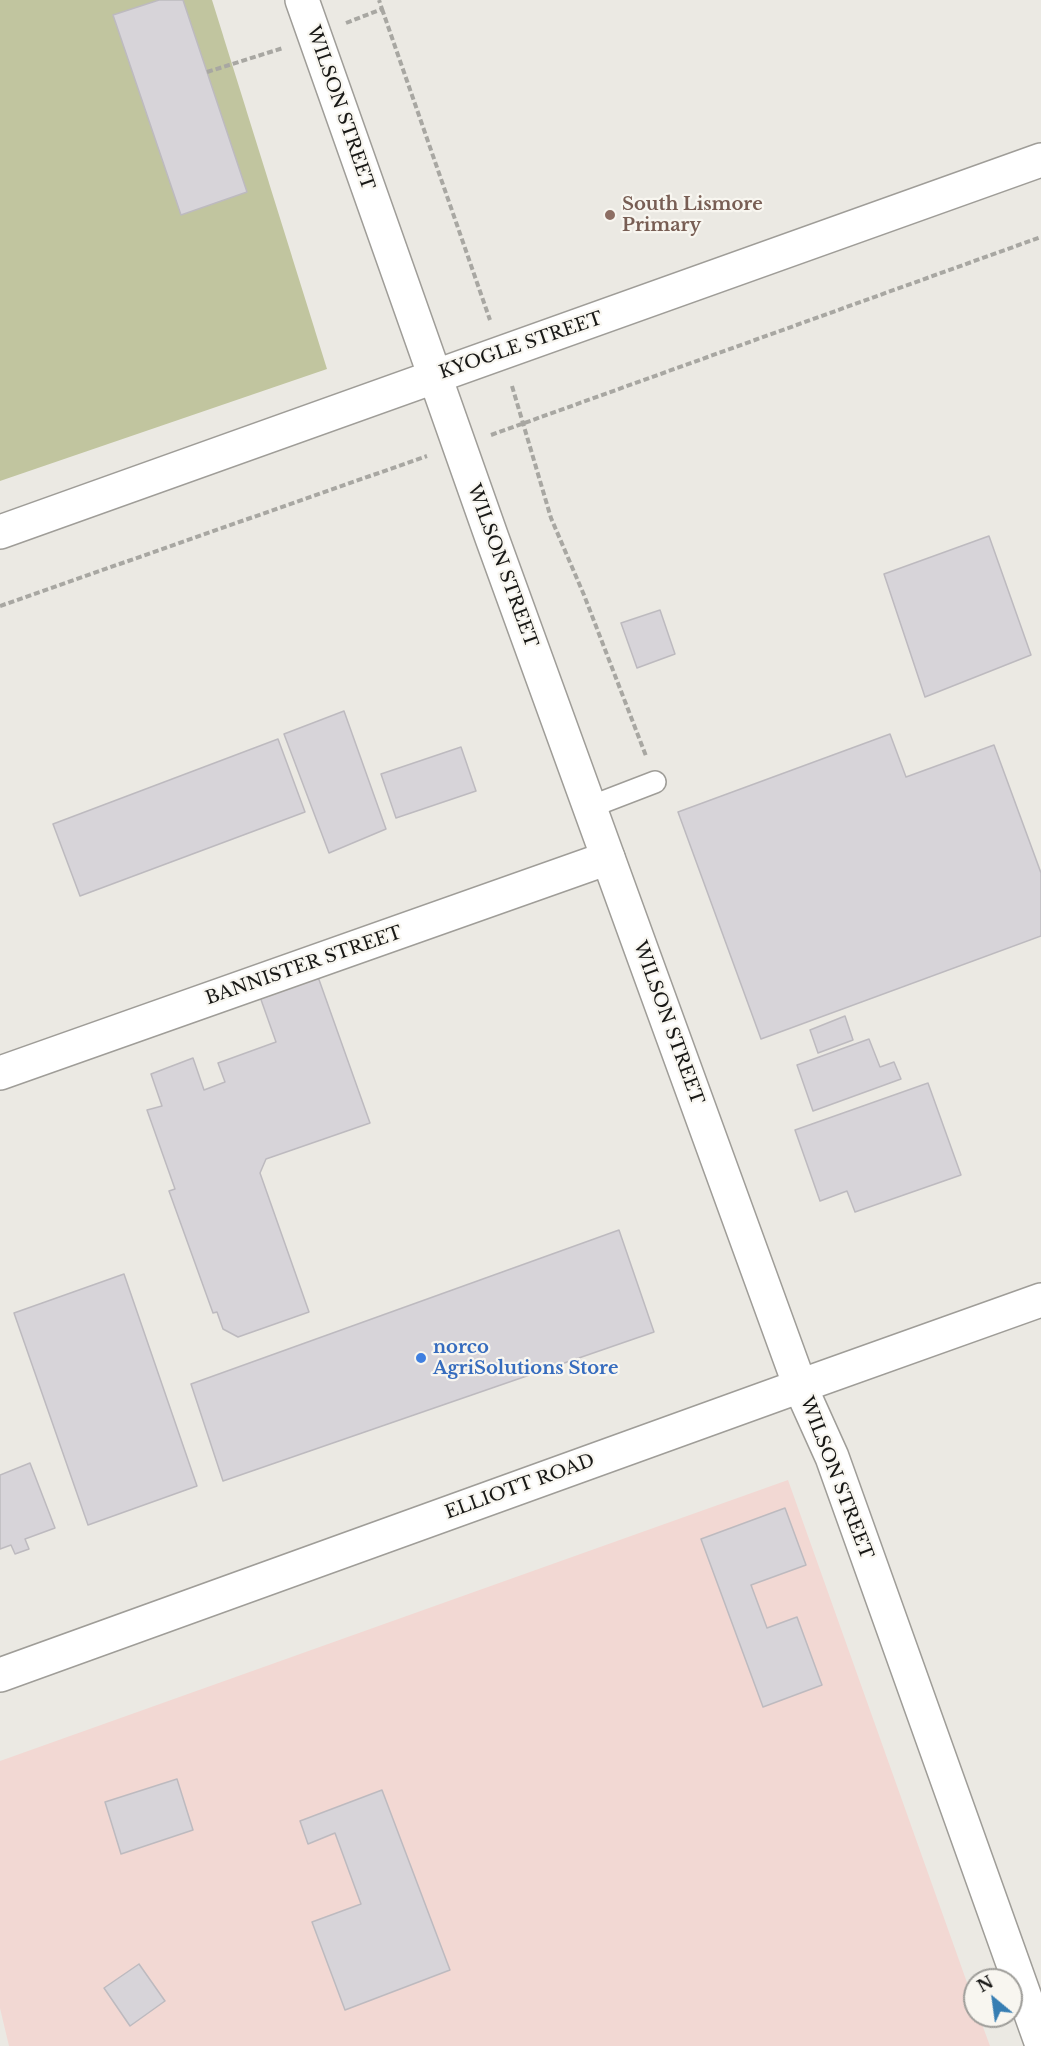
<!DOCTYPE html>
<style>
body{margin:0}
#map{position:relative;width:1041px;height:2046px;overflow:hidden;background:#ebe9e3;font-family:"Libre Baskerville",serif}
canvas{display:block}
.north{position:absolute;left:963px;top:1968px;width:60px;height:60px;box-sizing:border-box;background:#f8f6f0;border:2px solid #9e9d99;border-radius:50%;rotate:331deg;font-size:16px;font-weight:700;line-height:24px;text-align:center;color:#181816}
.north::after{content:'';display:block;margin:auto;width:21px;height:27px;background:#377eb3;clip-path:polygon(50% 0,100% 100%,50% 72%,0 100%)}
</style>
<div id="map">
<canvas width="1041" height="2046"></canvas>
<div class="north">N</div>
</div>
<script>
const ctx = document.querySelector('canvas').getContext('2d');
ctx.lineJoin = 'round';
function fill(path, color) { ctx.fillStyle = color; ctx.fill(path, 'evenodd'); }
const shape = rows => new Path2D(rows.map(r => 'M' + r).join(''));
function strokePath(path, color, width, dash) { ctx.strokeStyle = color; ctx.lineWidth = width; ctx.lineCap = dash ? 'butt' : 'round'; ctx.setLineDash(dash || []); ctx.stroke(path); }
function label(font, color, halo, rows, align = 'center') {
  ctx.font = font + ' "Libre Baskerville",serif'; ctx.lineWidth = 4.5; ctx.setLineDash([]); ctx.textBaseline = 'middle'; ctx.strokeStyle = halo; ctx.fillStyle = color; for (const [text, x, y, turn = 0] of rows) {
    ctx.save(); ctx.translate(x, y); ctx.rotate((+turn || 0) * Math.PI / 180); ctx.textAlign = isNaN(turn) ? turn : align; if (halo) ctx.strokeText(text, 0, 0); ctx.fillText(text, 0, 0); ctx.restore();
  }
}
fill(shape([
 [788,1480,975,2005,975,2016,979,2016,990,2046,9,2046,0,2008,0,1761]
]), '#f2d8d3');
fill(shape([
 [0,0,212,0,327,369,0,481]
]), '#c1c59f');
const building = shape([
 [159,0,183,0,247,192,181,215,113,15,159,0],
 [989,536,1031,655,925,697,884,574,989,536],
 [660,610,675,654,637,668,621,623,660,610],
 [344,711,386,829,329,853,284,734,344,711],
 [890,734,906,777,994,745,1041,873,1041,936,761,1039,678,812,890,734],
 [278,739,305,812,80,896,53,824,278,739],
 [461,747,476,791,396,818,381,774,461,747],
 [317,974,370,1123,266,1159,260,1173,309,1312,238,1337,223,1329,217,1312,213,1313,169,1191,175,1189,147,1110,162,1106,151,1074,193,1058,204,1090,225,1082,218,1063,276,1042,259,994,317,974],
 [845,1016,853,1040,818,1053,810,1030,845,1016],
 [869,1039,880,1067,894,1062,901,1079,813,1111,797,1065,869,1039],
 [928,1083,961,1175,855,1212,847,1191,820,1201,795,1130,928,1083],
 [619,1230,654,1332,223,1481,191,1384,619,1230],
 [124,1274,197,1486,88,1525,14,1313,124,1274],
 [30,1463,55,1528,25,1539,29,1549,15,1554,11,1545,0,1549,0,1475,30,1463],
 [785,1508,806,1565,751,1585,767,1628,797,1617,822,1685,763,1707,701,1539,785,1508],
 [177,1779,193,1830,121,1854,105,1802,177,1779],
 [382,1790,450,1970,345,2010,312,1922,361,1904,335,1833,308,1844,300,1821,382,1790],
 [139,1964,165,2001,130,2026,104,1988,139,1964]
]);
fill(building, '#d7d4d9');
strokePath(building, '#bdbabf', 1.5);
const lane = shape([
 [590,807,655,782]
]);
const street = shape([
 [0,532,1041,160],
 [0,1073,608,858],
 [0,1675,800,1386]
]);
const secondary = shape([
 [302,0,492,538,644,957,800,1386,832,1457,1041,2042],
 [800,1386,1041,1300]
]);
strokePath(lane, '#9f9d98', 24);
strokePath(street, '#9f9d98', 36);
strokePath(secondary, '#9f9d98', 36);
strokePath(shape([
 [382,9,490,320],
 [346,23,382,9,379,0],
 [207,72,283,48],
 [512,386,551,518,584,595,646,756],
 [491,435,1041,237],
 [0,606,427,456]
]), '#a8a7a2', 4, [6, 3]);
strokePath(lane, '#fff', 21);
strokePath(street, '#fff', 33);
strokePath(secondary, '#fff', 33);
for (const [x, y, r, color] of [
 [610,215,6,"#8d6e63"],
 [421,1358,6,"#3f7fe0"]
]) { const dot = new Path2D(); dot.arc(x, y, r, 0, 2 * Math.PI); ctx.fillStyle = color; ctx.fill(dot); strokePath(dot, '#f8f6f0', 2); }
label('18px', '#181816', '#f8f6f0', [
 ["WILSON STREET",340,108,71],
 ["KYOGLE STREET",521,346,-19],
 ["WILSON STREET",502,566,70],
 ["BANNISTER STREET",304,966,-19],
 ["WILSON STREET",668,1023,70],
 ["WILSON STREET",836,1478,69],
 ["ELLIOTT ROAD",520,1487,-20]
]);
label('bold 18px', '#785e54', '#f8f6f0', [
 ["South Lismore",622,205],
 ["Primary",622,226]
], 'left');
label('bold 18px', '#366cbe', '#f8f6f0', [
 ["norco",433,1348],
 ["AgriSolutions Store",433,1369]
], 'left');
</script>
